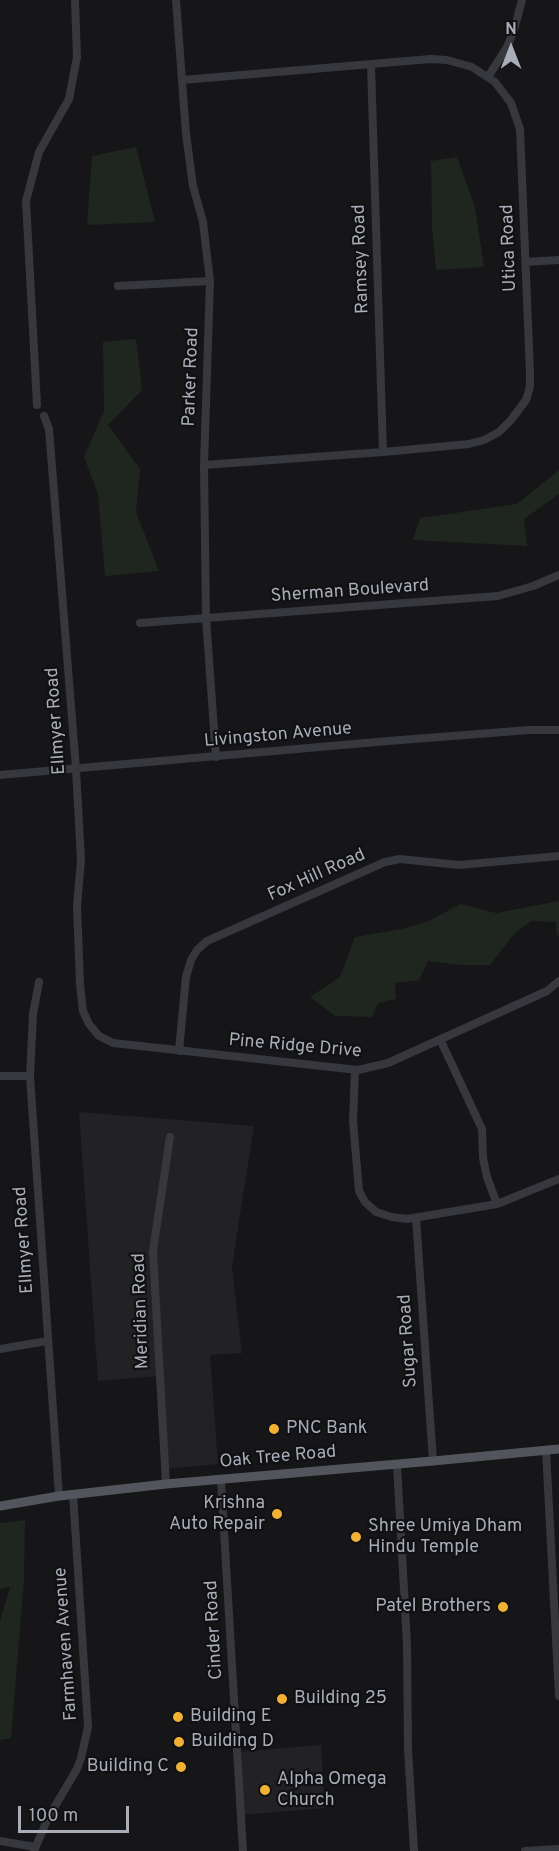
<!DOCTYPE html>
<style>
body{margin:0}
#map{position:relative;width:559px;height:1851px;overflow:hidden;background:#161618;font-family:Overpass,sans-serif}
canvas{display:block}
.north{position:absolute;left:481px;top:18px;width:60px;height:60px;-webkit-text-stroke:4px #111113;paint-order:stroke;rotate:0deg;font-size:16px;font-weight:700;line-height:24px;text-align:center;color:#a8adb8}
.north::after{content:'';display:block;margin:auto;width:21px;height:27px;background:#a8adb8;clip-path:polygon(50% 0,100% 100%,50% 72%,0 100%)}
.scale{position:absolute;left:18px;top:1806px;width:111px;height:27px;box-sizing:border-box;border:3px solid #a8adb8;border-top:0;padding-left:8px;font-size:18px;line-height:21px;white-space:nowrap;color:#a8adb8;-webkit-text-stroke:4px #111113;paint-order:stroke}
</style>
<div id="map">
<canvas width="559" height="1851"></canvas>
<div class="north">N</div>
<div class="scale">100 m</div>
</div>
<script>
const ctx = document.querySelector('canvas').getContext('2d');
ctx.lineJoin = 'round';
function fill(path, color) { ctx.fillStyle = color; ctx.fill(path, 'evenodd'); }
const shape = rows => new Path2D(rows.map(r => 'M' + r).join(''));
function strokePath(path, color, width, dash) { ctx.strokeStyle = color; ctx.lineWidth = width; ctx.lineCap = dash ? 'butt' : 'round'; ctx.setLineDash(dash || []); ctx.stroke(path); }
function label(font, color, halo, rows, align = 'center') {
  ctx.font = font + ' Overpass,sans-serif'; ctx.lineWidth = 4.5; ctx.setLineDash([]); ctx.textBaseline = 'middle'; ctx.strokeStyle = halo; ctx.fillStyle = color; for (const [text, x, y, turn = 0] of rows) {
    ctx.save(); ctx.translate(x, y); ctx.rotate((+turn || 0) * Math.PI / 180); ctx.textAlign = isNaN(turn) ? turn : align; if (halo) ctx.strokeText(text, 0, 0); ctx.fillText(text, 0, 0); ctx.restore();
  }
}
fill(shape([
 [79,1112,254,1126,232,1266,242,1353,210,1355,218,1464,166,1469,159,1376,98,1381],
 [321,1745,325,1808,241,1815,237,1752]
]), '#222225');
fill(shape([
 [136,147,155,222,87,225,92,156],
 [457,157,475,207,484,267,436,270,432,226,431,161],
 [136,339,142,390,108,425,140,469,136,512,159,571,105,576,98,494,84,457,104,411,103,342],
 [559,470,559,494,524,519,527,546,413,540,420,518,517,504],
 [559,901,559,935,557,936,556,922,531,921,514,934,490,965,462,965,428,961,419,980,395,983,396,999,378,1003,372,1017,335,1016,310,997,340,977,355,937,402,929,429,921,460,904,496,913],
 [25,1520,24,1580,11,1738,0,1740,0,1621,10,1587,0,1589,0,1523]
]), '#1e261f');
strokePath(shape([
 [176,0,186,134,193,186,203,222,210,281,204,465,206,618,216,757],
 [371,65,383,452],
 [488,77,507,47,514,30,522,0],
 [182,80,431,59,447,60,472,67,495,82,511,103,520,129,530,373,530,387,526,400,511,420,499,432,484,440,469,444,383,452,204,465],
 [526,262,559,260],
 [118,286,210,281],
 [37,405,26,201,39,152,69,99,77,57,75,0],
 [44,416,49,429,76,769,81,860,77,906,80,984,83,1011,89,1024,99,1036,113,1043,358,1070,388,1063,547,991,559,981],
 [140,623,498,596,533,586,559,575],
 [0,775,388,741,529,730,559,730],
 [39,982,33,1014,30,1076,59,1496],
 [440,1039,482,1129,483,1158,487,1177,497,1204],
 [179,1051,186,977,191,960,197,950,207,941,385,862,400,859,459,865,559,856],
 [355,1070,353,1121,359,1191,365,1202,376,1212,392,1217,407,1219,497,1204,559,1179],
 [0,1076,30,1076],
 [416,1218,433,1461],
 [0,1349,47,1341],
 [546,1450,559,1696],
 [397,1465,407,1644,408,1749,414,1851],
 [221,1480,243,1851],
 [166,1484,153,1251,170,1137],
 [0,1841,35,1847],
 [34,1851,48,1818,77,1769,81,1758,88,1727,73,1494],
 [525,1851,559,1849]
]), '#37383d', 8);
strokePath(shape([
 [0,1506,59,1496,166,1484,433,1461,559,1449]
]), '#53555c', 9);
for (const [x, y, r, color] of [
 [274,1429,6,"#f2b134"],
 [277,1514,6,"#f2b134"],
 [356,1537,6,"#f2b134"],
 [503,1607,6,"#f2b134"],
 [282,1699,6,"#f2b134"],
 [178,1717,6,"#f2b134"],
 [179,1742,6,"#f2b134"],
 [181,1767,6,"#f2b134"],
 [265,1790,6,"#f2b134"]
]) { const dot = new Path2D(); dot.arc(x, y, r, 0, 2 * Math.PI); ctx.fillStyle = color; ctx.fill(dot); strokePath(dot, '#111113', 2); }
label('18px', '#a8adb8', '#111113', [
 ["Utica Road",510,248,-92],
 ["Ramsey Road",362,259,-92],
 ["Parker Road",192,377,-88],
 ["Sherman Boulevard",350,592,-4],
 ["Ellmyer Road",57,721,-94],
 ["Livingston Avenue",278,736,-5],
 ["Fox Hill Road",317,876,-24],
 ["Pine Ridge Drive",295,1047,5],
 ["Ellmyer Road",25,1240,-94],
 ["Meridian Road",142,1311,-92],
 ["Sugar Road",409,1341,-94],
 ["Oak Tree Road",278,1458,-5],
 ["Cinder Road",215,1630,-93],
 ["Farmhaven Avenue",67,1644,-94]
]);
label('18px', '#a8adb8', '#111113', [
 ["PNC Bank",286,1429],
 ["Krishna",265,1504,"right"],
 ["Auto Repair",265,1525,"right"],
 ["Shree Umiya Dham",368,1527],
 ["Hindu Temple",368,1548],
 ["Patel Brothers",491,1607,"right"],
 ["Building 25",294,1699],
 ["Building E",190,1717],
 ["Building D",191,1742],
 ["Building C",169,1767,"right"],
 ["Alpha Omega",277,1780],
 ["Church",277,1801]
], 'left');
</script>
